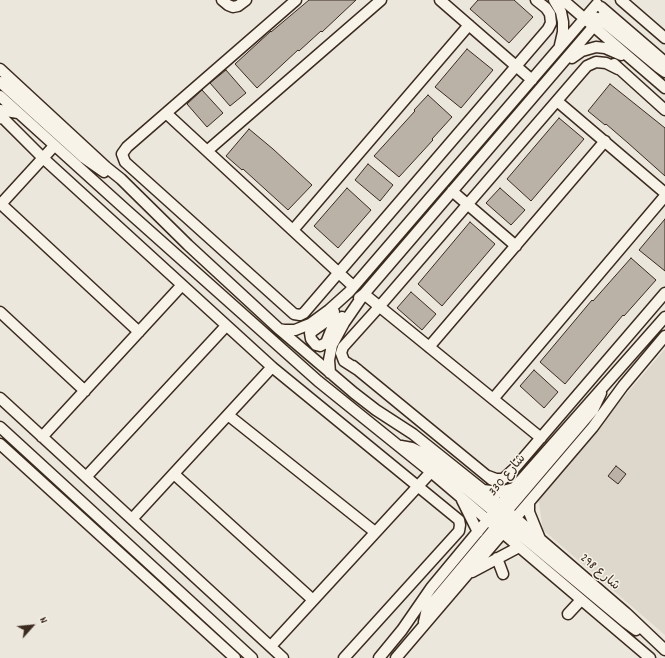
<!DOCTYPE html>
<meta charset="utf-8">
<style>
body{margin:0}
#map{position:relative;width:665px;height:658px;overflow:hidden;background:#ece7dc;font-family:Dekko,sans-serif}
canvas{display:block}
.north{position:absolute;left:12px;top:606px;width:40px;height:40px;-webkit-text-stroke:3px #f7f3e8;paint-order:stroke;rotate:63deg;font-size:11px;font-weight:700;line-height:16px;text-align:center;color:#3b2a1e}
.north::after{content:'';display:block;margin:auto;width:14px;height:18px;background:#3b2a1e;clip-path:polygon(50% 0,100% 100%,50% 72%,0 100%)}
</style>
<div id="map">
<canvas width="665" height="658"></canvas>
<div class="north">N</div>
</div>
<script>
const ctx = document.querySelector('canvas').getContext('2d');
ctx.lineJoin = 'round';
function fill(path, color) { ctx.fillStyle = color; ctx.fill(path, 'evenodd'); }
const shape = rows => new Path2D(rows.map(r => 'M' + r).join(''));
function strokePath(path, color, width, dash) { ctx.strokeStyle = color; ctx.lineWidth = width; ctx.lineCap = dash ? 'butt' : 'round'; ctx.setLineDash(dash || []); ctx.stroke(path); }
function label(font, color, halo, rows, align = 'center') {
  ctx.font = font + ' Dekko,"Playpen Sans Arabic",sans-serif'; ctx.lineWidth = 3; ctx.setLineDash([]); ctx.textBaseline = 'middle'; ctx.strokeStyle = halo; ctx.fillStyle = color; for (const [text, x, y, turn = 0] of rows) {
    ctx.save(); ctx.translate(x, y); ctx.rotate((+turn || 0) * Math.PI / 180); ctx.textAlign = isNaN(turn) ? turn : align; if (halo) ctx.strokeText(text, 0, 0); ctx.fillText(text, 0, 0); ctx.restore();
  }
}
fill(shape([
 [665,349,665,635,543,530,538,497]
]), '#ddd7cc');
const building = shape([
 [309,0,356,0,322,32,321,31,299,51,298,50,257,88,235,64,271,31,271,32,309,0],
 [478,0,514,0,533,17,509,43,470,9,478,0],
 [467,49,493,70,461,108,435,87,467,49],
 [226,70,246,93,230,106,210,83,226,70],
 [610,84,665,128,665,176,628,143,606,124,605,125,588,111,610,84],
 [202,90,223,113,207,127,187,104,202,90],
 [428,95,452,117,432,139,433,140,399,177,374,156,415,111,414,110,428,95],
 [559,118,584,139,531,201,507,179,559,118],
 [249,129,273,149,312,185,288,210,243,169,242,170,226,156,249,129],
 [368,164,393,185,380,201,355,180,368,164],
 [347,188,371,210,338,248,314,226,347,188],
 [500,188,525,210,511,225,486,203,500,188],
 [665,219,665,271,639,250,665,219],
 [470,222,495,244,442,306,418,284,470,222],
 [631,258,656,280,624,316,623,315,565,384,540,362,592,300,593,301,631,258],
 [411,292,436,314,422,330,397,308,411,292],
 [534,370,558,392,544,408,520,386,534,370],
 [616,466,626,474,618,484,608,476,616,466]
]);
fill(building, '#bab2a7');
strokePath(building, '#3b2a1e', 1);
const minor = shape([
 [222,0,228,5,233,7,238,6,246,0],
 [296,0,127,147,122,154,125,162,294,314,300,315,304,313,548,29,551,23,550,14,546,8,536,0],
 [440,0,532,80],
 [554,0,561,12,563,22,563,32,560,45],
 [563,0,665,88],
 [621,0,665,38],
 [601,7,665,62],
 [594,17,600,19,658,67,665,72],
 [572,58,582,51,596,47,605,48,621,55],
 [614,64,665,110],
 [0,69,106,167,121,179,188,245,279,329,354,393,376,410,413,434,483,490,626,613,665,650],
 [0,82,84,158,104,172],
 [0,96,125,209,318,381,431,472,650,658],
 [557,101,665,193],
 [0,110,18,113],
 [166,113,353,286],
 [0,118,4,119,43,158,272,367,459,520,460,525,459,531,344,658],
 [207,151,381,0],
 [452,191,516,246],
 [1,204,139,332],
 [0,205,54,146],
 [293,230,469,25],
 [359,298,364,294,541,438],
 [0,312,85,391],
 [334,312,324,323,310,333,311,339,316,345,320,346,326,343,332,328,342,317],
 [279,329,284,330,295,330,310,324,329,310,349,292,597,4],
 [429,347,605,141],
 [353,366,492,480],
 [358,370,344,361,341,353,343,347,379,307,580,74,587,66,596,62,606,63,618,69],
 [330,373,329,360,332,345,344,323,364,294,606,12],
 [0,398,283,658],
 [493,399,665,196],
 [228,415,375,532],
 [0,427,252,658],
 [42,437,182,285],
 [0,444,235,658],
 [401,446,412,448,424,454,499,516],
 [174,474,313,600],
 [488,476,496,479,503,479,514,469,665,293],
 [86,477,226,326],
 [483,490,499,492,514,488],
 [462,500,478,532],
 [529,502,529,512,540,539],
 [504,517,507,511,593,410,601,393],
 [132,519,272,367],
 [488,520,498,519,506,523,625,622,636,630],
 [497,558,503,574],
 [472,572,519,547],
 [568,614,581,600],
 [424,622,426,613,429,607,496,527,498,521],
 [271,646,431,472],
 [379,658,402,630,431,588,514,488,665,317],
 [396,658,593,427,623,386,665,336]
]);
strokePath(minor, '#3b2a1e', 13);
strokePath(minor, '#f7f3e8', 10);
label('13px', '#3b2a1e', '#f7f3e8', [
 ["شارع 330",508,476,-50],
 ["شارع 298",599,573,41]
]);
</script>
